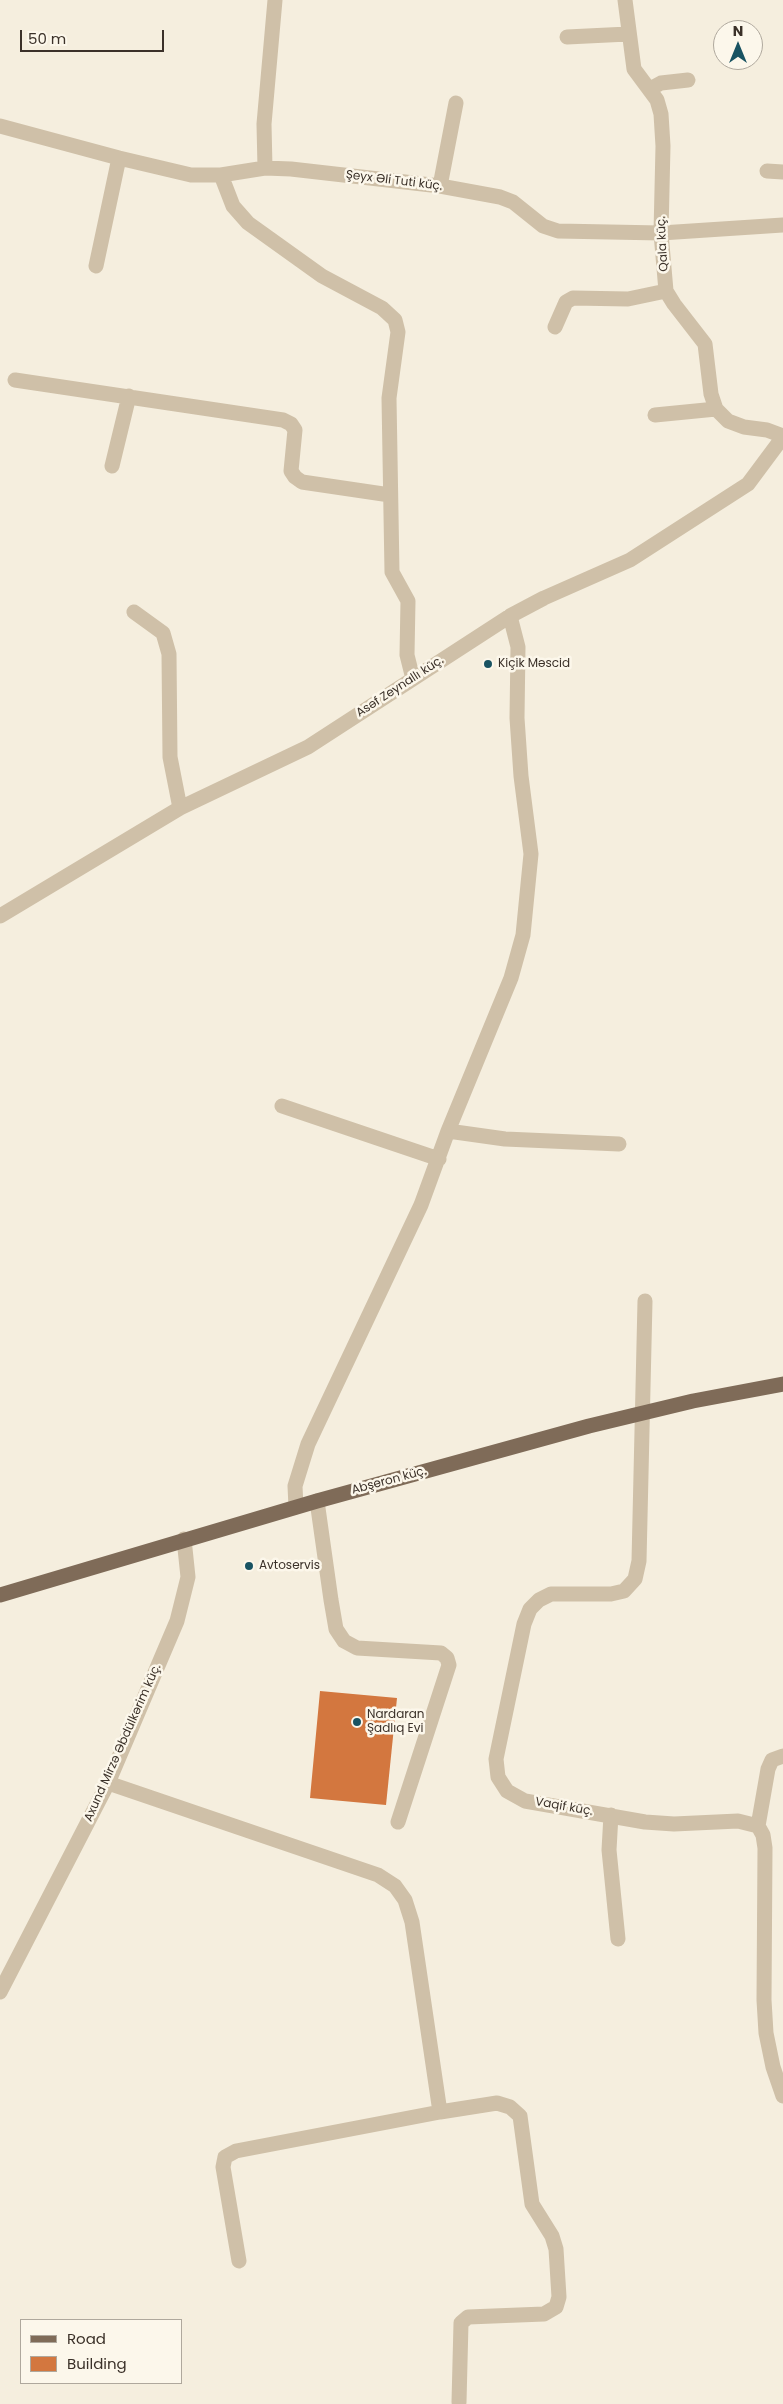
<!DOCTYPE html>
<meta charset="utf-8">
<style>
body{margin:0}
#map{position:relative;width:783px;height:2404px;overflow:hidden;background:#f5eede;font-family:Poppins,sans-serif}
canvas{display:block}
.legend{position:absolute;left:20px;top:2319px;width:162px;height:65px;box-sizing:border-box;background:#fcf7eb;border:1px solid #afa89d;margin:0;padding:6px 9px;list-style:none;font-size:15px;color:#3b3129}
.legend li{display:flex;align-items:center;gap:10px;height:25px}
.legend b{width:25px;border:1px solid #afa89d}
.north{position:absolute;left:713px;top:20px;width:50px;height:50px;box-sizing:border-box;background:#fcf7eb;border:1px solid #afa89d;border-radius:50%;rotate:0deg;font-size:14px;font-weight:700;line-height:20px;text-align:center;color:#3b3129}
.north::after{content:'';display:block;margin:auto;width:18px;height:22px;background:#195362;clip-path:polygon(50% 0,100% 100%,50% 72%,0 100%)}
.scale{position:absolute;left:20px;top:30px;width:144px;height:22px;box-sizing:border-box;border:2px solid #3b3129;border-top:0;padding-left:6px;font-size:15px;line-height:18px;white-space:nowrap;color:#3b3129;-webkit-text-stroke:4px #fcf7eb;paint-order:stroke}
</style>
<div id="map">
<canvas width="783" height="2404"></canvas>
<ul class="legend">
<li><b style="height:6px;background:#7f6b58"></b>Road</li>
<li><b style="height:14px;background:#d3773f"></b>Building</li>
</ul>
<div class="north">N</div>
<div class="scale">50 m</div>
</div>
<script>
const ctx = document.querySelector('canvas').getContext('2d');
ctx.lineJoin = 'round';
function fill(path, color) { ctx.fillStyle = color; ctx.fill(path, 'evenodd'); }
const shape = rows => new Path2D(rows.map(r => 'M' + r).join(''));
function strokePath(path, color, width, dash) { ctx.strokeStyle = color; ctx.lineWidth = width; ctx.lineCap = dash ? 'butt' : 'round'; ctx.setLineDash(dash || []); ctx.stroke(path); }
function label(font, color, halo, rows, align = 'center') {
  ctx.font = font + ' Poppins,sans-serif'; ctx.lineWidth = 5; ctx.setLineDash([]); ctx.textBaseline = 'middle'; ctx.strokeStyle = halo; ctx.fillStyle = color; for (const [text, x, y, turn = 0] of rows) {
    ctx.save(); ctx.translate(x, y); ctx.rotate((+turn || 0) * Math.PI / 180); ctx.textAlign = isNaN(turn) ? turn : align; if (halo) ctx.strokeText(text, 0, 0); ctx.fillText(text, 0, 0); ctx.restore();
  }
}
fill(shape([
 [320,1691,397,1698,386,1805,310,1798]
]), '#d3773f');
strokePath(shape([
 [625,0,634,69,657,100,661,114,663,146,661,233,666,291,674,304,705,344,711,394,716,409,728,421,744,427,767,430,783,436],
 [567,37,628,34],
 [650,89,661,83,688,80],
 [0,126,119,158,191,175,221,175,265,168,291,169,440,186,500,197,513,202,543,226,558,231,661,233,783,225],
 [265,168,264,124,275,0],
 [767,171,783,172],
 [221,175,233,206,248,223,322,276,382,308,395,320,398,332,389,398,392,572,408,601,407,655,413,679],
 [440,186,456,103],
 [96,266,119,158],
 [555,327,566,302,573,298,628,299,666,291],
 [15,380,283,420,291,424,295,430,291,471,295,477,302,482,390,495],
 [655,415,716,409],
 [112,466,129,396],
 [134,612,163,633,169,654,170,757,180,808],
 [0,916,180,808,308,747,510,616,544,598,630,560,748,484,783,437],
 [282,1106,439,1159],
 [448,1131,505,1139,619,1144],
 [645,1301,639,1561,635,1579,624,1591,611,1594,551,1594,539,1600,530,1609,524,1624,496,1759,498,1777,507,1791,525,1801,645,1822,674,1824,738,1821,758,1826,763,1835,765,1848,764,2000,766,2033,773,2067,783,2096],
 [317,1501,331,1600,336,1629,344,1641,357,1648,441,1653,447,1658,449,1665,398,1822],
 [296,1507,295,1486,308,1444,421,1205,448,1131,511,978,523,935,531,854,521,776,517,718,518,647,510,616],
 [108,1783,378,1875,395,1886,405,1900,412,1922,440,2112],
 [611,1815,609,1850,618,1939],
 [758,1826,768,1769,772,1760,783,1756],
 [0,1992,108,1783,177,1621,188,1577,184,1539],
 [239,2261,223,2167,225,2157,236,2151,440,2112,497,2103,510,2107,520,2116,532,2204,552,2236,556,2249,559,2297,556,2307,544,2314,468,2317,461,2323,459,2402]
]), '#cfc0a8', 15);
strokePath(shape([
 [0,1595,317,1501,589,1426,693,1401,783,1384]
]), '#7f6b58', 15);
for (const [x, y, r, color] of [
 [488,664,5,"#195362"],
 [249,1566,5,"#195362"],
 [357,1722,5,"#195362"]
]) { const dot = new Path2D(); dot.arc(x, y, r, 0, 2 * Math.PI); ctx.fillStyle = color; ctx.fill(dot); strokePath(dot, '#fcf7eb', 2); }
label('12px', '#3b3129', '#fcf7eb', [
 ["Şeyx Əli Tuti küç.",394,181,7],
 ["Qala küç.",663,244,-93],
 ["Asəf Zeynallı küç.",400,687,-33],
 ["Abşeron küç.",389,1481,-15],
 ["Axund Mirzə Əbdülkərim küç.",123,1743,-66],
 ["Vaqif küç.",564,1807,10]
]);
label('12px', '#3b3129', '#fcf7eb', [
 ["Kiçik Məscid",498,664],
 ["Avtoservis",259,1566],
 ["Nardaran",367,1715],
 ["Şadlıq Evi",367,1729]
], 'left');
</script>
